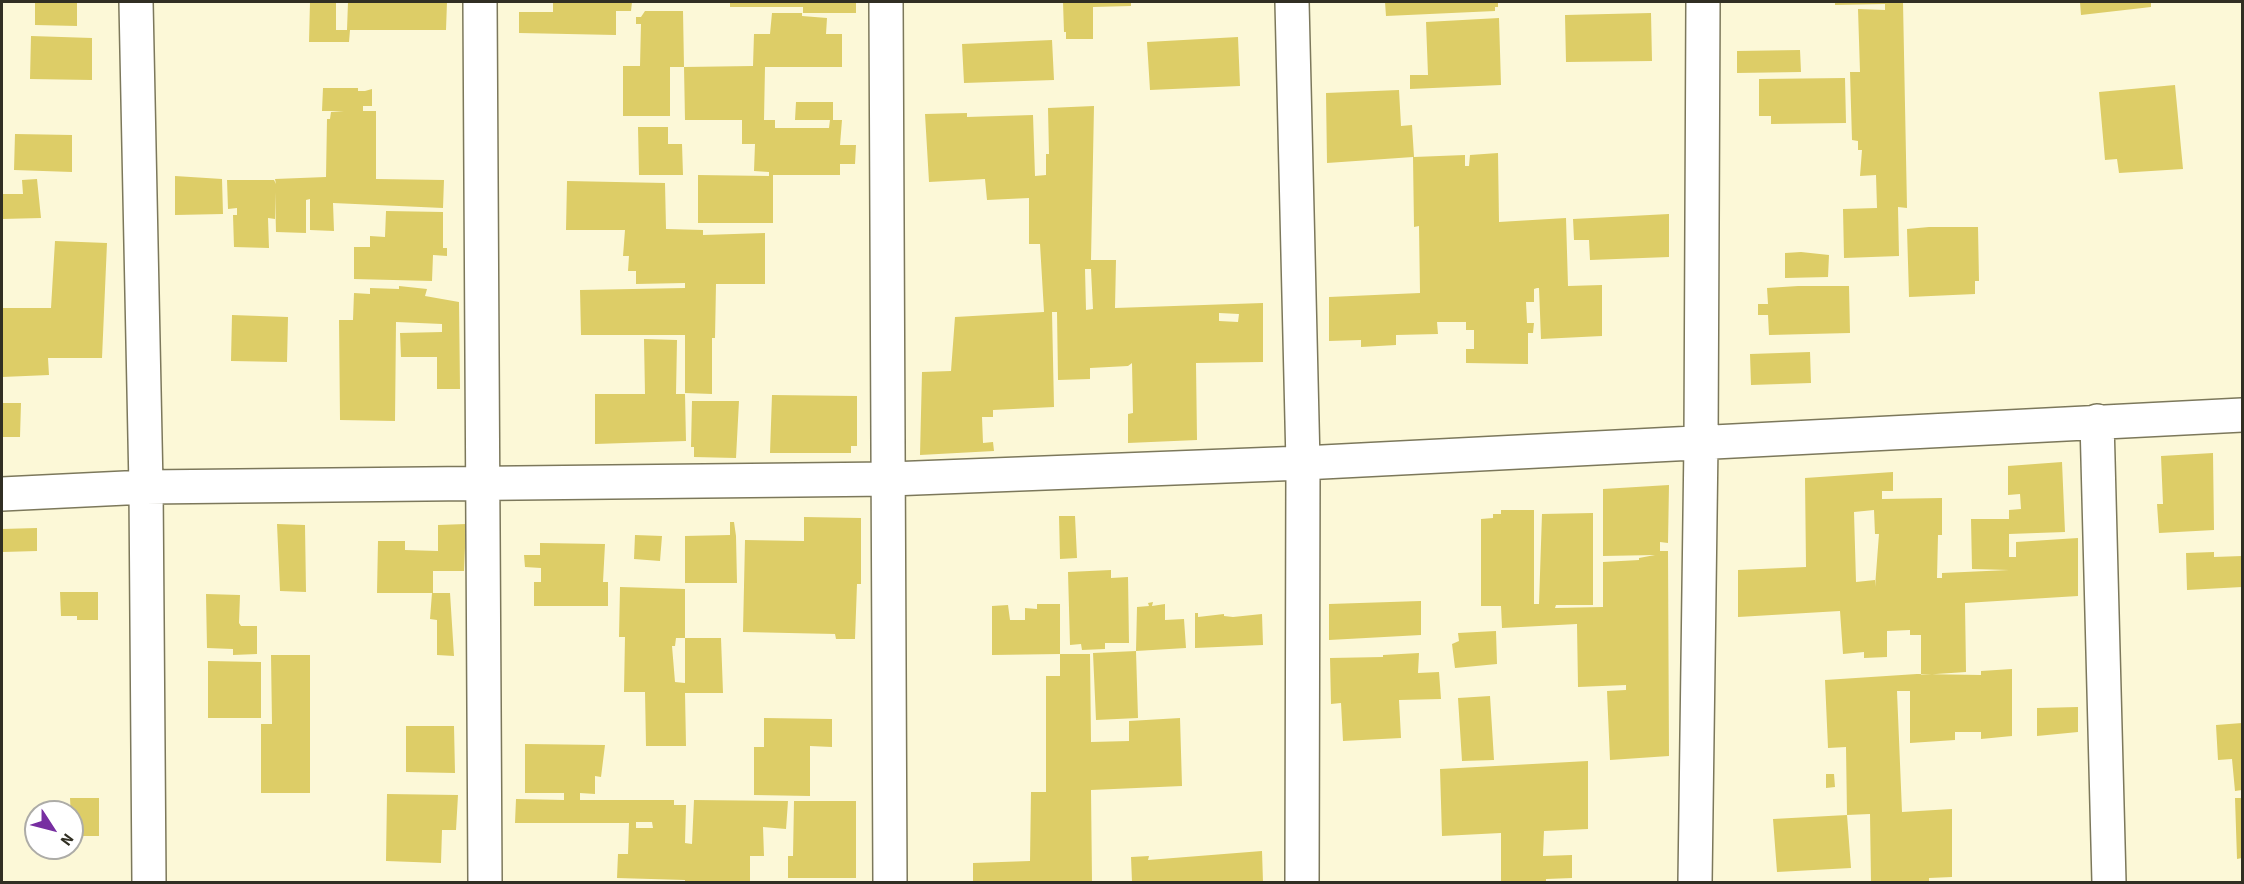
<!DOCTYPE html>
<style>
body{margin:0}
#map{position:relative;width:2244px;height:884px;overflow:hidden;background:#fcf8d7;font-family:"Source Sans 3",sans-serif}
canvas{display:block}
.frame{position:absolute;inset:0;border:3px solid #312f23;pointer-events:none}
.north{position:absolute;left:24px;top:800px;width:60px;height:60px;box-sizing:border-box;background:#fff;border:2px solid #adaca7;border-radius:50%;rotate:126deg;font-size:16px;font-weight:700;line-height:24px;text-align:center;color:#312f23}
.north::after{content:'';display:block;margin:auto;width:21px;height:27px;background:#772ea1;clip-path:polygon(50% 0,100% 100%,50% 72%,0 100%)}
</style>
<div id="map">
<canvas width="2244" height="884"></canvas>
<div class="frame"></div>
<div class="north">N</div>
</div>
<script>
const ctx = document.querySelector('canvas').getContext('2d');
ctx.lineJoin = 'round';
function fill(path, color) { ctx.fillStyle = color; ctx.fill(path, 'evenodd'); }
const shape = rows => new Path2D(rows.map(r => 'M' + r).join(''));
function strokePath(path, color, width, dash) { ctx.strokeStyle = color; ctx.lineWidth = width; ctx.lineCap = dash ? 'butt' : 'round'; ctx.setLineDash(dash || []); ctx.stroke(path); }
fill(shape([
 [35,2,77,2,77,26,35,25],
 [310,2,336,2,336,30,347,30,348,2,447,2,446,30,350,30,349,42,309,42],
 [553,2,632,2,631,11,616,11,616,35,519,33,519,12,553,12],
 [730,2,856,2,856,13,803,13,803,7,730,7],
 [1063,2,1131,2,1131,6,1093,7,1093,39,1066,39,1066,32,1064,32],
 [1385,2,1498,2,1498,7,1495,7,1495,11,1386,16],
 [1835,2,1903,2,1907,208,1898,207,1899,256,1844,258,1843,209,1877,208,1876,175,1860,176,1862,150,1858,150,1858,141,1852,140,1850,72,1860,72,1858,9,1885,10,1885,4,1835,5],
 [2080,2,2151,2,2151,7,2081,15],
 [645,11,683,11,684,67,670,67,670,116,623,116,623,66,640,66,641,24,636,24,636,17,641,17],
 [772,13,802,13,802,16,827,18,826,34,842,34,842,67,765,67,764,120,775,120,775,128,829,128,830,120,795,120,796,102,833,102,833,120,842,120,840,145,856,145,855,164,840,164,840,175,773,175,773,223,698,223,698,175,769,176,769,172,754,171,755,144,742,144,742,120,685,120,684,67,753,66,754,34,770,34],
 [1651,13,1652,61,1566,62,1565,15],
 [1499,18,1501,85,1410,89,1410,75,1428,75,1426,22],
 [31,36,92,38,92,80,30,79],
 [1238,37,1240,86,1150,90,1147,42],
 [1052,40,1054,80,964,83,962,44],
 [1800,50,1801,72,1737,73,1737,51],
 [1845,78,1846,123,1771,124,1771,116,1759,116,1759,79],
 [2175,85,2183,169,2119,173,2117,159,2105,160,2099,92],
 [323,88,358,88,358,91,365,91,372,89,372,106,363,106,363,111,376,111,376,179,444,180,443,208,333,203,334,231,310,230,310,199,306,200,306,233,276,232,275,192,275,219,268,218,269,248,234,247,233,215,237,215,237,208,228,209,227,180,274,180,276,184,275,179,326,177,327,119,330,119,331,112,344,111,322,111],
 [1399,90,1401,126,1412,125,1414,157,1465,155,1465,166,1469,166,1470,155,1498,153,1499,222,1566,218,1568,286,1602,285,1602,336,1541,339,1539,288,1537,288,1534,289,1534,302,1526,302,1527,323,1534,323,1533,333,1528,333,1528,364,1466,363,1466,349,1474,349,1474,330,1466,330,1466,322,1437,322,1438,334,1396,335,1396,345,1361,347,1361,340,1329,341,1329,297,1420,293,1419,226,1414,227,1413,157,1327,163,1326,93],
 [1094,106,1091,260,1116,260,1115,308,1263,303,1263,362,1196,363,1197,440,1128,443,1128,414,1133,413,1132,363,1128,366,1090,368,1090,379,1058,380,1057,312,1052,312,1054,407,993,410,993,417,982,417,983,443,993,442,994,451,920,455,922,372,951,371,955,317,1044,312,1040,244,1029,244,1029,198,987,200,985,179,929,182,925,114,967,113,967,117,1033,115,1035,176,1046,175,1046,154,1049,154,1048,108],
 [1085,269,1091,269,1093,309,1086,310],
 [1219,313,1239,314,1238,322,1219,321],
 [638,127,668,127,668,144,682,144,683,175,639,175],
 [15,134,72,135,72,172,14,170],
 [175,176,222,179,223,214,175,215],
 [37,179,41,218,2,219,2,194,23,194,22,180],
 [567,181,665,183,666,229,703,230,703,235,765,233,765,284,716,284,715,338,712,338,712,394,685,393,685,335,581,335,580,290,685,288,685,283,636,284,636,271,628,271,629,256,623,256,625,230,566,230],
 [386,211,443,212,443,248,447,248,447,256,433,255,432,281,354,279,354,247,370,247,370,236,385,237],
 [1669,214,1669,257,1590,260,1589,240,1574,240,1573,219],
 [1929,227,1978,227,1979,281,1975,281,1975,294,1909,297,1907,229],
 [55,241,107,243,102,358,48,358,49,375,2,377,2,308,51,308],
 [1801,252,1829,255,1828,277,1785,278,1785,253],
 [399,286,427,289,425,296,459,302,460,389,437,389,437,357,401,357,400,333,442,332,442,324,396,322,395,421,340,420,339,320,353,320,354,293,370,294,370,288,399,289],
 [1798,286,1849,286,1850,333,1769,335,1768,315,1758,315,1758,304,1768,304,1767,288],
 [232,315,288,317,287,362,231,361],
 [644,339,677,340,676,394,685,394,686,441,595,444,595,394,645,394],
 [1810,352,1811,383,1751,385,1750,354],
 [772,395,857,396,857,446,851,446,851,453,770,453],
 [692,401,739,401,736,458,694,457,694,447,691,447],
 [2,403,21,403,20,437,2,437],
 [2213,453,2214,530,2159,533,2157,504,2163,504,2161,456],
 [2062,462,2065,532,2009,534,2009,557,2016,557,2016,542,2078,538,2078,596,1965,603,1966,672,1921,675,1921,635,1910,635,1910,630,1887,631,1887,657,1864,658,1864,652,1843,654,1840,611,1738,617,1738,570,1806,567,1805,478,1893,472,1893,491,1882,491,1882,499,1942,498,1942,535,1938,535,1937,578,1942,578,1942,573,2009,570,1972,569,1971,519,2009,519,2009,510,2021,509,2020,494,2008,495,2008,466],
 [1874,510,1875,534,1879,534,1875,587,1875,580,1856,582,1854,512],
 [1669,485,1668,543,1660,542,1660,551,1668,551,1669,756,1610,760,1607,691,1626,690,1626,685,1578,687,1577,624,1502,628,1501,606,1481,606,1481,519,1493,518,1493,514,1501,514,1501,510,1534,510,1534,604,1539,604,1542,514,1593,513,1593,605,1556,605,1555,608,1603,607,1603,562,1639,560,1639,558,1655,555,1603,556,1603,489],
 [1059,516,1075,516,1077,558,1060,559],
 [804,517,861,518,861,584,857,584,855,639,836,639,835,634,743,632,745,540,804,541],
 [730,522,734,522,736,536,737,583,685,583,685,536,730,535],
 [277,524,305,525,306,592,280,591],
 [466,524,464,571,433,571,433,593,377,593,378,541,405,541,405,550,438,551,438,525],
 [37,528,37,551,3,552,2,529],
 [635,535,662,536,660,561,634,559],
 [540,543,605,544,603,582,608,582,608,606,534,606,534,582,541,582,541,568,525,567,524,555,540,555],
 [2214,552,2214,557,2242,556,2242,587,2187,590,2186,553],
 [1111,570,1111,578,1128,577,1129,643,1105,643,1105,649,1082,650,1081,644,1070,645,1068,572],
 [620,587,685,589,685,638,676,638,675,646,672,646,675,682,685,683,685,638,721,638,723,693,685,693,686,746,646,746,645,692,624,692,625,637,619,637],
 [60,592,98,592,98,620,77,620,77,616,61,616],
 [432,593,450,593,454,656,437,655,437,620,430,619],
 [206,594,240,595,239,623,241,626,257,626,257,654,233,655,233,649,207,648],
 [1421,601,1421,635,1329,640,1329,604],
 [1153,602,1152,606,1165,604,1165,620,1184,619,1186,648,1136,651,1137,607,1149,606,1148,603],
 [1037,604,1060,604,1060,654,992,655,992,606,1008,605,1010,620,1025,620,1025,608,1037,609],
 [1195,613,1198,613,1198,617,1224,614,1224,616,1233,617,1262,614,1263,645,1195,648],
 [1496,631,1497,664,1455,668,1452,644,1459,641,1458,633],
 [1136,651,1138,718,1096,720,1093,653],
 [1419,653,1418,673,1439,672,1441,699,1399,700,1401,738,1343,741,1341,703,1331,704,1330,658,1383,657,1383,655],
 [1060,654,1090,654,1091,742,1129,741,1129,721,1180,718,1182,786,1091,790,1092,882,973,882,973,863,1030,861,1031,792,1046,792,1046,676,1060,676],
 [271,655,310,655,310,793,261,793,261,724,272,724],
 [208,661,261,662,261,718,208,718],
 [2012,669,2012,736,1981,739,1981,732,1955,732,1955,740,1910,743,1910,691,1897,691,1902,812,1952,809,1952,877,1929,878,1929,882,1871,882,1870,814,1847,815,1851,868,1777,872,1773,819,1847,815,1846,747,1828,748,1825,680,1917,674,1981,675,1981,671],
 [1490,696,1494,760,1462,761,1458,698],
 [2078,707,2078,732,2037,736,2037,708],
 [764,718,832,719,832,747,810,746,810,796,754,795,754,747,764,747],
 [2242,723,2242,790,2235,791,2232,759,2218,760,2216,725],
 [406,726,454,726,455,773,406,772],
 [525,744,605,745,601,777,595,776,595,794,580,793,580,800,674,800,674,805,686,805,685,843,692,844,694,800,788,801,786,829,763,827,764,856,750,856,750,882,685,882,685,880,617,878,618,854,628,854,629,823,515,823,516,799,564,800,564,793,525,793],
 [636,822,652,822,653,828,636,828],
 [1588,761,1588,829,1544,831,1543,856,1572,855,1572,878,1546,879,1546,882,1501,882,1501,833,1442,836,1440,769],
 [1826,774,1834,774,1835,787,1826,788],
 [387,794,458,795,456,830,442,830,441,863,386,861],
 [70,798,99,798,99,836,72,836],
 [2235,798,2242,798,2242,858,2237,859],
 [794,801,856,801,856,878,788,878,788,856,793,856],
 [1262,851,1263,882,1132,882,1131,857,1149,856,1148,860]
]), '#ddcd67');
const minor = shape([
 [136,2,146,487,149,882],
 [480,2,485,882],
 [886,2,890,882],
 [1292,2,1303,463,1302,882],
 [2097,421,2109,882],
 [2,494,146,487,890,479,1303,463,2242,415],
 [1695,882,1701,443,1703,2]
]);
strokePath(minor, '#7c785b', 36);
strokePath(minor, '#fff', 33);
</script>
